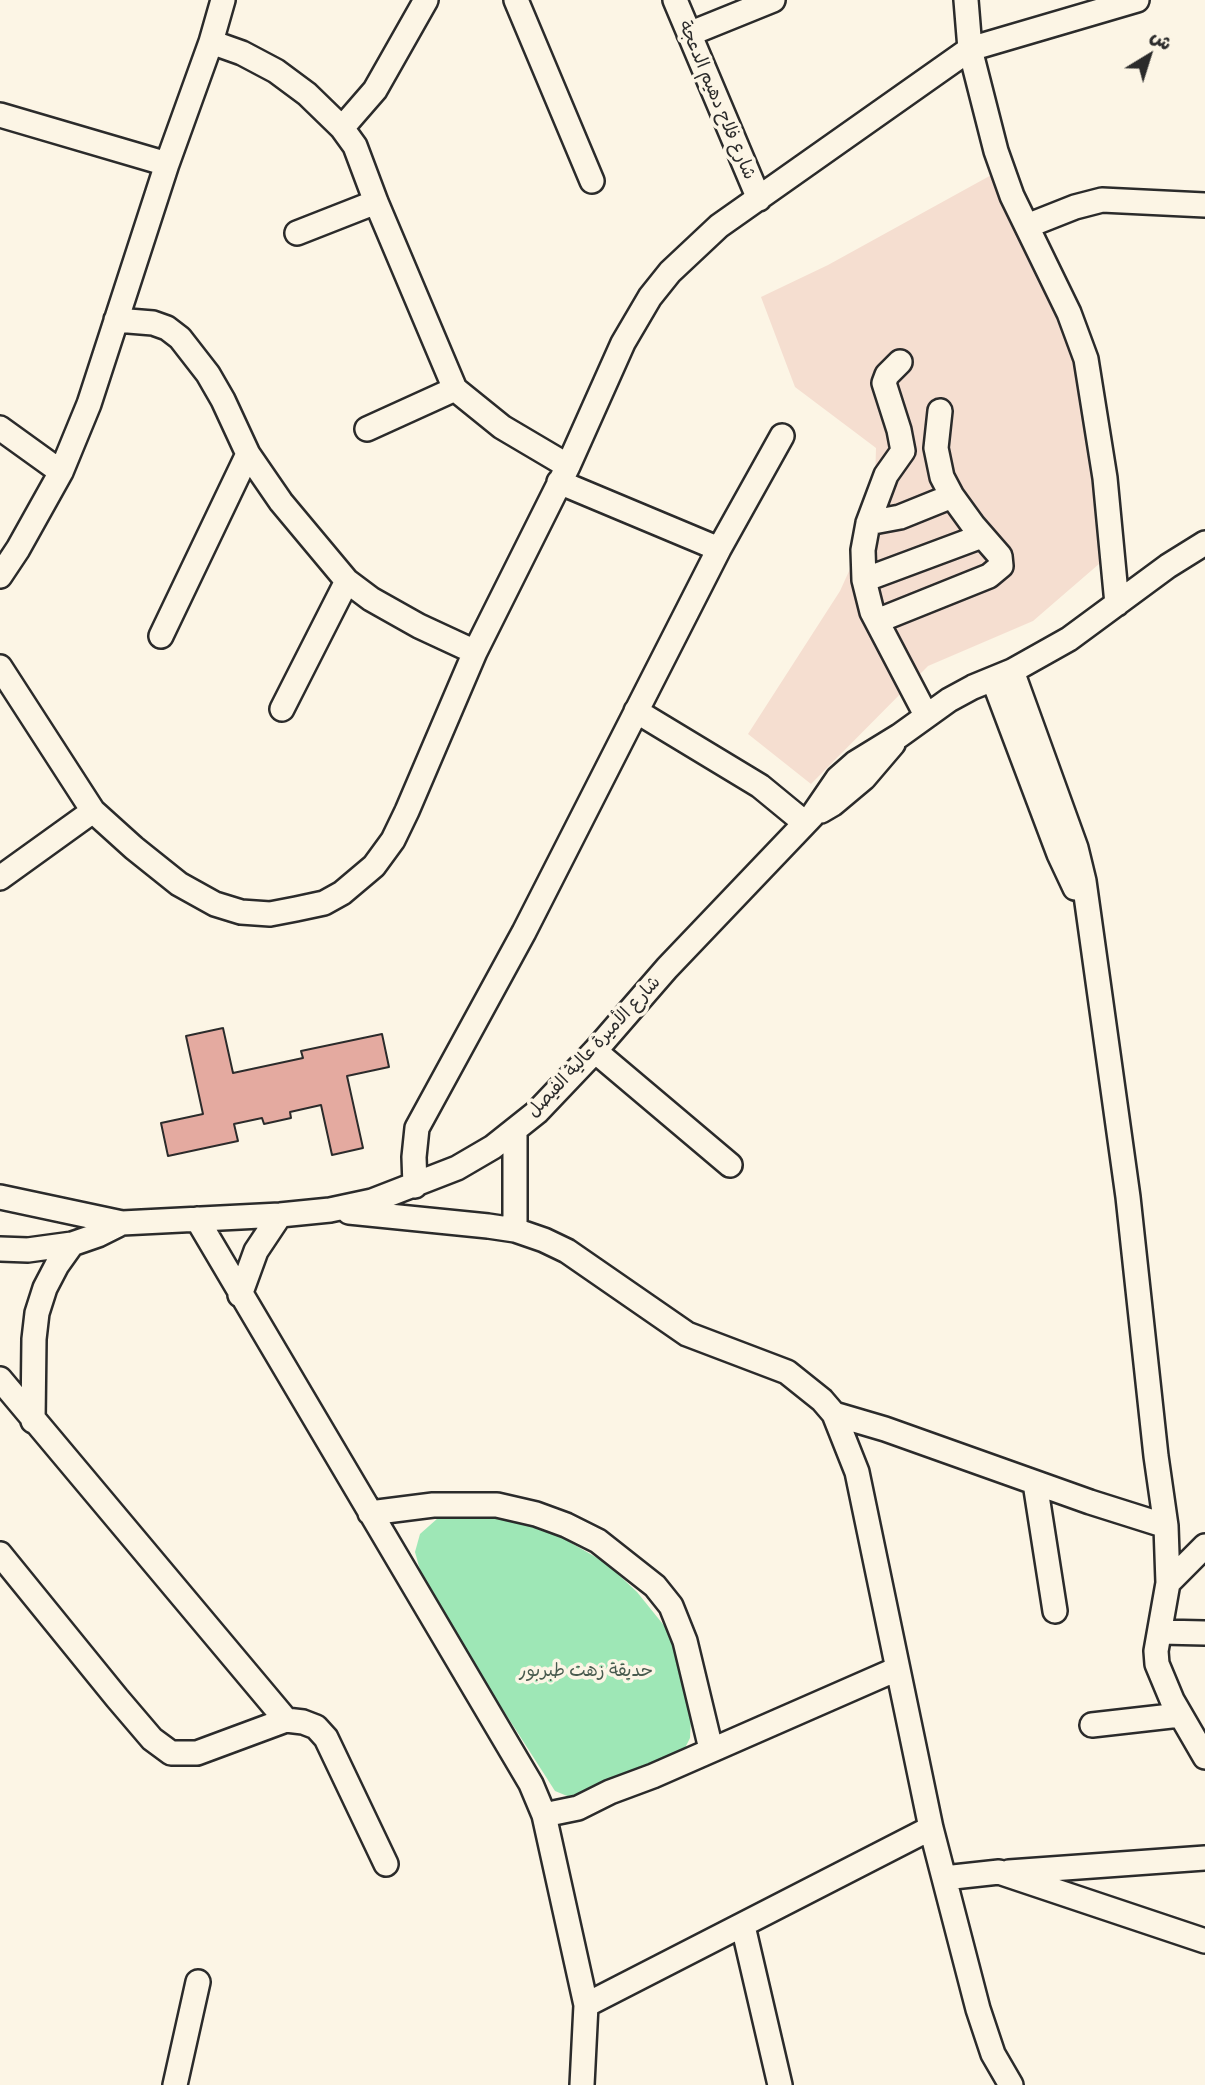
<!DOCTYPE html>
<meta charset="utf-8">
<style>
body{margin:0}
#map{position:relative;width:1205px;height:2085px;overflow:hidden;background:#fcf5e5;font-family:Delius,"Playpen Sans Arabic",sans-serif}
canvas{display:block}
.north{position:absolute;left:1114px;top:21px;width:70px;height:70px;-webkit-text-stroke:5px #fcf5e5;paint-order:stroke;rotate:38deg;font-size:19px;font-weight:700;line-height:28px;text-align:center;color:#2b2b2b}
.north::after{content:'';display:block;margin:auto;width:24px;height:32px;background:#2b2b2b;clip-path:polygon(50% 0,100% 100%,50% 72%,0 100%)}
</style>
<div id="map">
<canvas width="1205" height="2085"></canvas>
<div class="north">ش</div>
</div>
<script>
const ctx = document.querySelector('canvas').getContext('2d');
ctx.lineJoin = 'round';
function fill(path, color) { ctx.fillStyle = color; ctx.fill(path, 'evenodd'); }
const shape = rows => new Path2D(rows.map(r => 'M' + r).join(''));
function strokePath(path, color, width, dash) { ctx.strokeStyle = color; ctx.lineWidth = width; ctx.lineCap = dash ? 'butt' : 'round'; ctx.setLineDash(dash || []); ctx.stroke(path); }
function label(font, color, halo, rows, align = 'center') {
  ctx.font = font + ' Delius,"Playpen Sans Arabic",sans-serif'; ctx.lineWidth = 7; ctx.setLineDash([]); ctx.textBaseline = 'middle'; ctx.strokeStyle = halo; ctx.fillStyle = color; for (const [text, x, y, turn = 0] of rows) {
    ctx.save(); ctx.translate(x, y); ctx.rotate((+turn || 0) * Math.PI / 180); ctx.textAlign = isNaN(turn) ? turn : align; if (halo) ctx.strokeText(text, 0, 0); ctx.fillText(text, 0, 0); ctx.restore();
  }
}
fill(shape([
 [995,173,1083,362,1114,551,1033,621,928,666,811,784,748,734,840,591,874,516,876,448,795,387,761,297,828,265]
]), '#f5ded0');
fill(shape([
 [482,1514,528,1523,552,1532,606,1563,637,1592,666,1628,680,1662,691,1719,690,1738,682,1754,592,1792,572,1798,555,1791,425,1588,415,1552,420,1534,438,1518]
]), '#9ee7b6');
const building = shape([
 [223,1028,233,1073,303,1058,301,1051,382,1034,389,1067,347,1076,363,1148,332,1155,321,1105,290,1112,291,1118,264,1124,262,1118,234,1124,238,1141,168,1156,161,1123,203,1114,186,1036,223,1028]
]);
fill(building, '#e4aaa0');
strokePath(building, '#2b2b2b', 2);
const minor = shape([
 [516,0,592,181],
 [675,0,759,199],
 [966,0,970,49,996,151,1012,196,1069,313,1086,359,1105,478,1117,604],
 [689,34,773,0],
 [211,42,242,53,276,71,307,94,342,128,355,146,376,202,455,389,502,427,568,466],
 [0,115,167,164],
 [342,128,375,90,426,0],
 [1027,226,1075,207,1102,200,1205,205],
 [297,233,376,202],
 [116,320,153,323,167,328,180,338,208,374,223,400,248,454,281,502,347,581,371,599,419,626,475,652],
 [900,362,887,375,884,383,899,430,903,451,886,475,868,523,863,550,864,580,872,612,926,715],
 [0,428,61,472],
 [367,429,455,389],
 [559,482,719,549],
 [868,523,900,517,952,496],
 [0,576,18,549,61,472,89,404,167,164,211,42,223,0],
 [864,580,982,536],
 [877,621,989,576,1001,566,1000,556,973,525,952,496,942,477,936,448,940,411],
 [161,636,248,454],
 [0,667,93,811,134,848,179,884,215,904,241,912,270,914,296,909,324,903,342,893,374,866,393,840,407,811,475,652,568,466,623,343,650,297,670,272,719,226,970,49,1137,0],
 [1012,671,1076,848,1084,881,1128,1197,1156,1456,1166,1526,1168,1583,1156,1651,1157,1664,1172,1700,1205,1757],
 [993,679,1059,854,1075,888],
 [282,709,347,581],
 [636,711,760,786,805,823],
 [821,811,833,804,864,778,893,744],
 [0,878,93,811],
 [595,1051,730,1165],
 [515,1130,515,1230],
 [415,1186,414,1157,417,1128,524,932,719,549,782,436],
 [0,1197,122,1223,280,1215,330,1210,372,1201,457,1168,493,1147,537,1112,595,1051,667,968,812,816,838,778,855,763,899,736,949,700,973,687,1012,671,1069,639,1168,566,1205,543],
 [349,1212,488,1226,515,1230,544,1240,567,1251,687,1334,787,1372,822,1400,834,1414,857,1472,931,1828,978,2009,993,2054,1011,2085],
 [197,1219,531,1784,544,1815,586,2005,582,2085],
 [0,1249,28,1250,72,1244,98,1235,122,1223],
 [240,1295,256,1251,280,1215],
 [0,1379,286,1720],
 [834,1414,885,1429,1090,1502,1166,1526],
 [33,1421,34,1339,37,1313,45,1288,57,1265,72,1244],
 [1035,1483,1055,1611],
 [370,1513,433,1505,497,1505,536,1514,566,1525,598,1541,655,1586,671,1606,685,1641,711,1749],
 [0,1554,117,1698,152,1739,171,1753,197,1753,286,1720,303,1722,316,1727,326,1738,386,1864],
 [1168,1583,1205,1546],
 [1161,1632,1205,1633],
 [1092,1725,1180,1715],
 [544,1815,578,1808,610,1792,653,1776,897,1669],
 [1009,1872,1205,1858],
 [944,1878,999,1872,1205,1941],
 [743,1926,780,2085],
 [586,2005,931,1828],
 [175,2085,198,1982]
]);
strokePath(minor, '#2b2b2b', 28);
strokePath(minor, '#fcf5e5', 23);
label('18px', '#2b2b2b', '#fcf5e5', [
 ["شارع فلاح دهيم الدعجة",717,100,67],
 ["شارع الأميرة عالية الفيصل",594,1047,-47]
]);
label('18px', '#485a4e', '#fcf5e5', [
 ["حديقة زهت طبربور",586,1671]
]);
</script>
